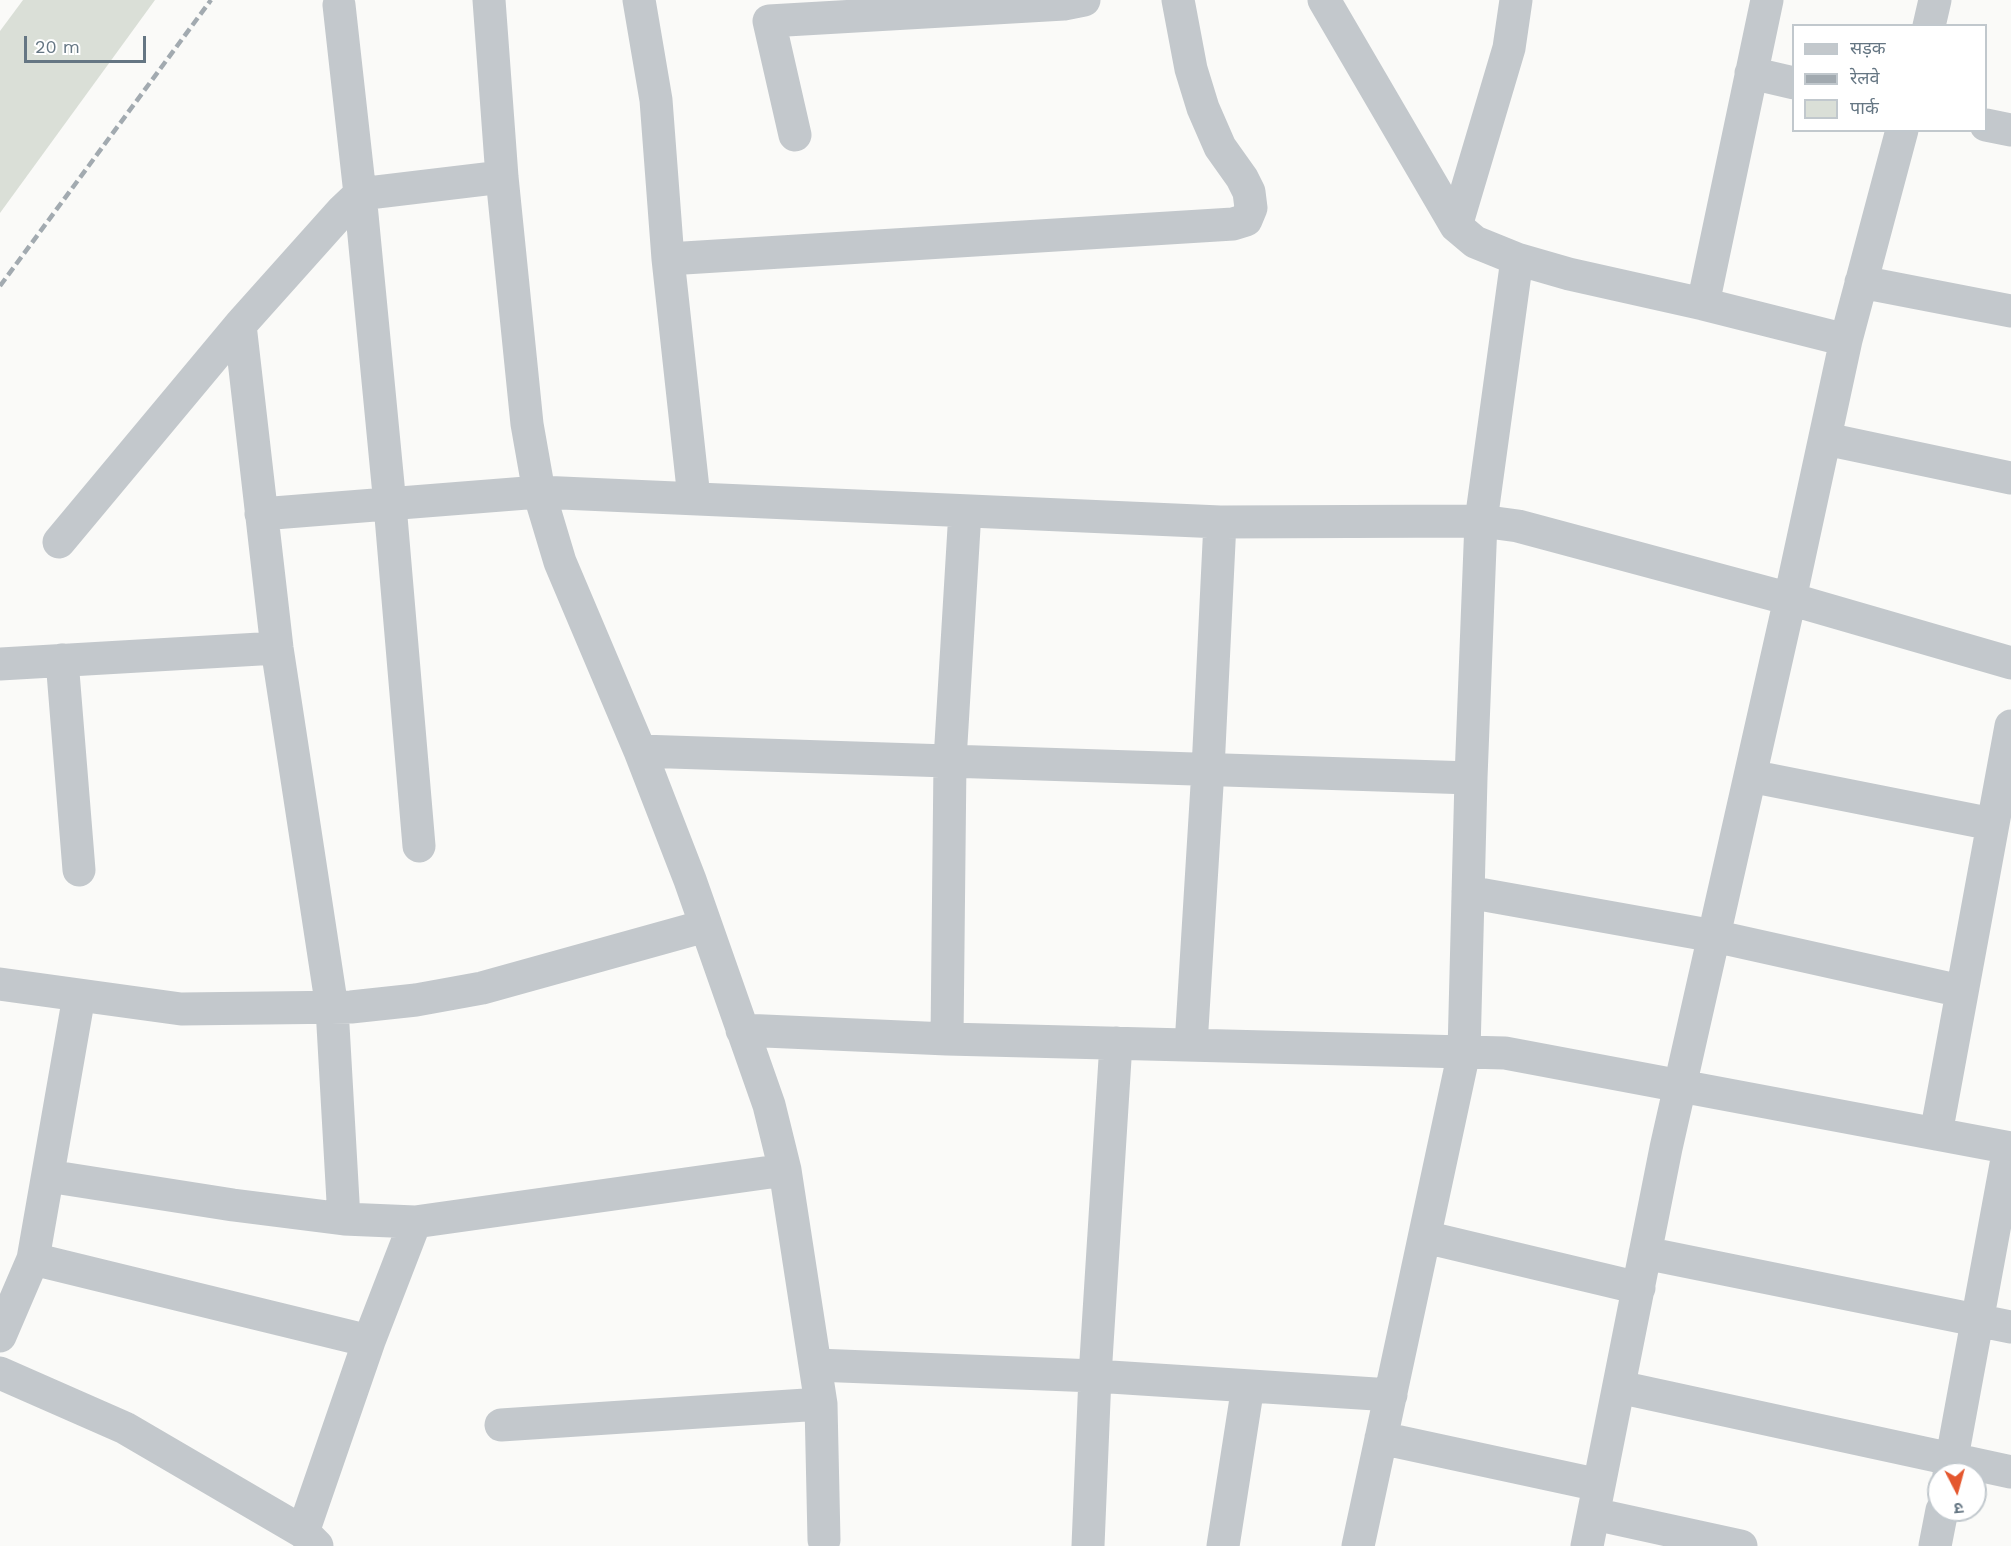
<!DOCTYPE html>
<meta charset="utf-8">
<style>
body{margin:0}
#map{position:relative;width:2011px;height:1546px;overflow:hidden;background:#fafaf8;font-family:"Work Sans","Noto Sans Devanagari",sans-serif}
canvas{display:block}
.legend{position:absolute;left:1792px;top:24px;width:195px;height:108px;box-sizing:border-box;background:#fff;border:2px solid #c1c8cd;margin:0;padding:8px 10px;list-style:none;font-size:18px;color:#657683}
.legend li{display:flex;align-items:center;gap:12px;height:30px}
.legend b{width:30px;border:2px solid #c1c8cd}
.north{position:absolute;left:1927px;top:1462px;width:60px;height:60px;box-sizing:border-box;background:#fff;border:2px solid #c1c8cd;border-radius:50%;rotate:174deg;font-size:16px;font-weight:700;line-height:24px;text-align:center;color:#657683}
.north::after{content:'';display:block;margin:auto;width:21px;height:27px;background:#e4572e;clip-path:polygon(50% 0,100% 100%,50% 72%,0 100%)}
.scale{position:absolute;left:24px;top:36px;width:122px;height:27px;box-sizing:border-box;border:3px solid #657683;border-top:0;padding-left:8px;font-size:18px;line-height:21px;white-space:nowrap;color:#657683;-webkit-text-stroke:4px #fff;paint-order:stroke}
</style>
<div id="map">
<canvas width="2011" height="1546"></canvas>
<ul class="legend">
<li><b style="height:8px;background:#c3c8cc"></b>सड़क</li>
<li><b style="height:8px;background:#a2aab0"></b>रेलवे</li>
<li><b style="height:16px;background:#dadfd7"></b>पार्क</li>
</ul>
<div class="north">उ</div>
<div class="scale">20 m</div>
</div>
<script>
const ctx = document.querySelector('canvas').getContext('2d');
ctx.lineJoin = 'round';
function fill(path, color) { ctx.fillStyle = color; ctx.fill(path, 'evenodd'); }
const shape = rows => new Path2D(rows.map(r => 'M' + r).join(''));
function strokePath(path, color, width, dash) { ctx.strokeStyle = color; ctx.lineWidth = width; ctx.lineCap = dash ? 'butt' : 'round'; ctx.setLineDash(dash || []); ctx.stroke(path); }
fill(shape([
 [23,0,155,0,0,213,0,31]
]), '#dadfd7');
strokePath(shape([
 [489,0,502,177,527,424,539,492,560,562,640,751,690,880,769,1105,785,1170,821,1404,824,1540],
 [639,0,656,100,668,259,694,498],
 [1324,0,1456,226,1475,242,1517,259,1569,274,1703,304,1846,340],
 [339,5,360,194,390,505,419,846],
 [1929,26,1935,0],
 [1751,73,1794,83],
 [1986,125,2011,130],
 [795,135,769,21,1064,4,1084,0],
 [1456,226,1509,48,1516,0],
 [668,259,1233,224,1246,220,1251,208,1249,192,1242,178,1220,147,1203,108,1191,69,1178,0],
 [1861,282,2011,311],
 [1703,304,1767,0],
 [240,325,277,648,332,1008,344,1219],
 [1826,439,2011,478],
 [261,514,539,492,1220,522,1481,521,1518,526,1790,599,2011,663],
 [59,542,240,325,342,211,360,194,502,177],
 [62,660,79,870],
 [0,664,277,648],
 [640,751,1471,778],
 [1750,776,1992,824],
 [1468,892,1714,936,1961,991],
 [0,984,181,1009,351,1007,416,1000,482,988,705,926],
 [742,1030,947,1039,1505,1053,2011,1148],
 [947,1039,950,760,965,511],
 [1191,1045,1208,769,1220,522],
 [1936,1134,2011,726],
 [48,1176,233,1205,344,1219,415,1222,785,1170],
 [1425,1237,1639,1288],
 [1645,1253,2011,1327],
 [33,1259,369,1341],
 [0,1336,33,1259,79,996],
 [816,1365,1095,1376,1391,1395],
 [0,1373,125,1428,303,1532,317,1546],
 [1619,1387,2011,1472],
 [501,1425,821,1404],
 [1381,1438,1599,1485],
 [1949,1474,2009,1148],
 [1594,1514,1741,1546],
 [303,1532,369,1341,415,1222],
 [1088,1546,1095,1376,1116,1043],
 [1223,1546,1248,1386],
 [1358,1546,1464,1052,1471,778,1481,521,1517,259],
 [1587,1546,1666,1148,1790,599,1846,340,1902,130],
 [1935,1546,1942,1510]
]), '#c3c8cc', 33);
strokePath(shape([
 [0,286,211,0]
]), '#a2aab0', 4.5, [9, 4.5]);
</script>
